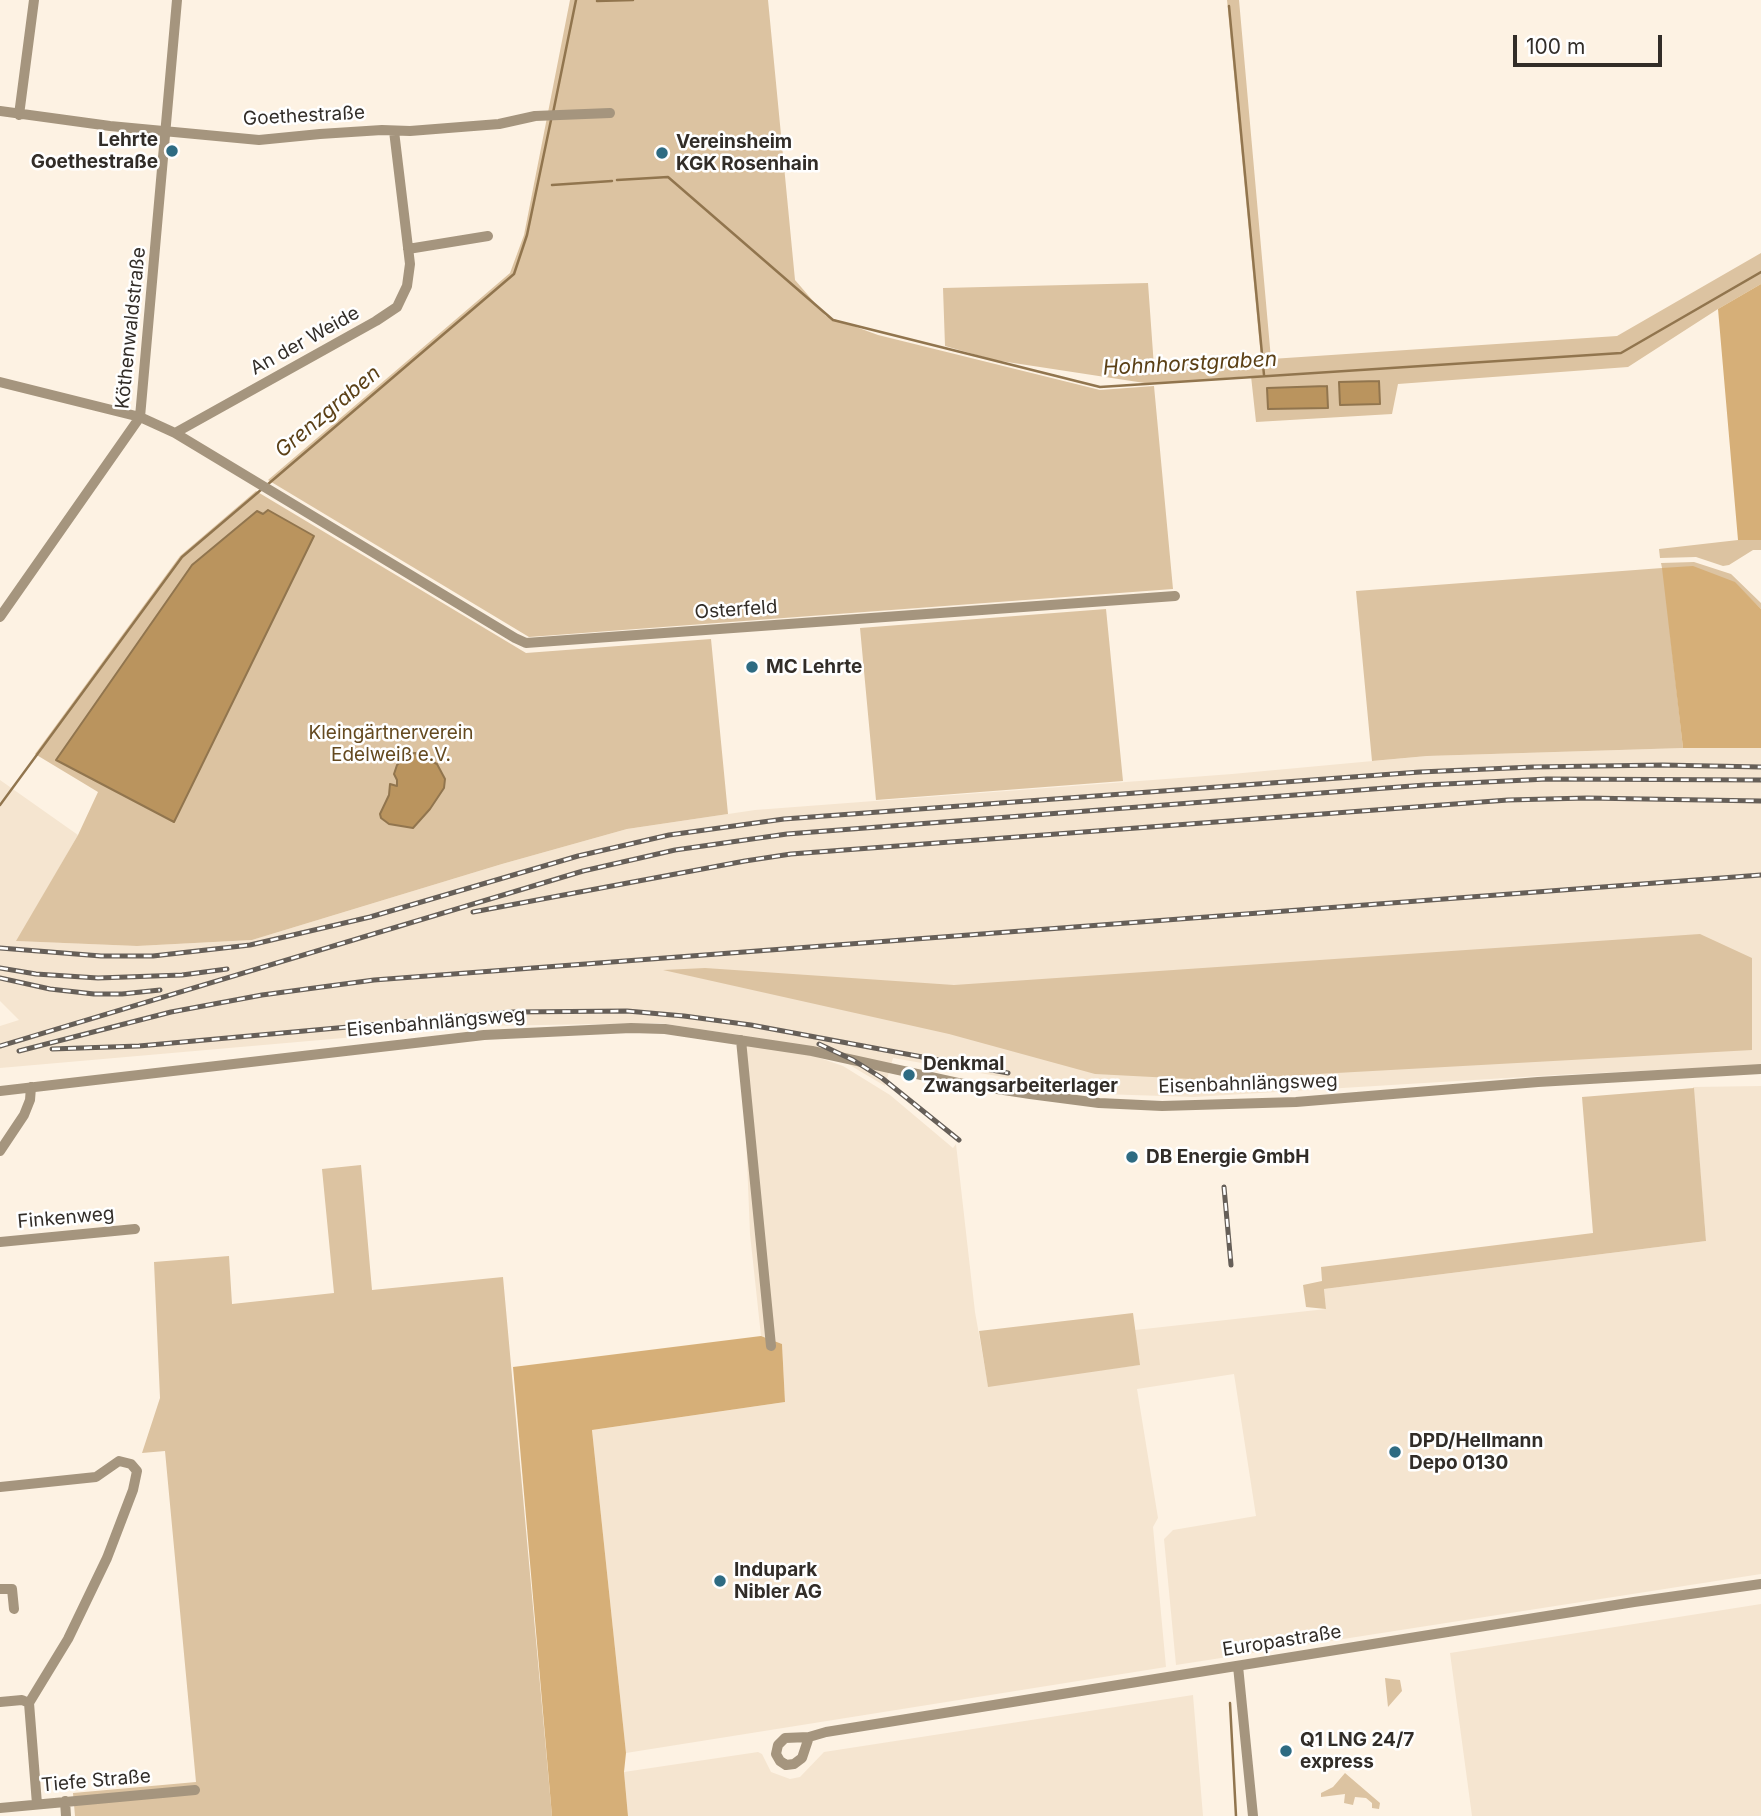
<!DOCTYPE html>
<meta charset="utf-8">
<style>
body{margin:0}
#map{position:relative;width:1761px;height:1816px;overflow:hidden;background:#fdf2e3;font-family:Inter,sans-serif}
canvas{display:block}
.scale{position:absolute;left:1513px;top:35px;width:149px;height:32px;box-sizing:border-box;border:4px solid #322d28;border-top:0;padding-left:9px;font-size:21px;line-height:24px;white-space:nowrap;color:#322d28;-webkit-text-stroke:5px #fff;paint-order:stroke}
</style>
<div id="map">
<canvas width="1761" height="1816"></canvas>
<div class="scale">100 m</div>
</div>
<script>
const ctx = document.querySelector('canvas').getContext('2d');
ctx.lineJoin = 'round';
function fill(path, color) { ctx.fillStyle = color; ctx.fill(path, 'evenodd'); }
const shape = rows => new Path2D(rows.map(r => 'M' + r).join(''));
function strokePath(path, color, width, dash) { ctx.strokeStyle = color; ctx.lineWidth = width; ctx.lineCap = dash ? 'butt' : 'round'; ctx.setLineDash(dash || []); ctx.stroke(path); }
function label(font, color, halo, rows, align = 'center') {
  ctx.font = font + ' Inter,sans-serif'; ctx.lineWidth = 5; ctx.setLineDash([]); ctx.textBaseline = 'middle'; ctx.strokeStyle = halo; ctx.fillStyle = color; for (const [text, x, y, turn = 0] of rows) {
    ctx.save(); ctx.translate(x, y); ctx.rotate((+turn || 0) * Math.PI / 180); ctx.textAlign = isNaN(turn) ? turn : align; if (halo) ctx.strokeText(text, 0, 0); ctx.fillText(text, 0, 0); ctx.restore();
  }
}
fill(shape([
 [1683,748,1761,748,1761,1065,1556,1075,1194,1097,1101,1094,893,1058,885,1086,843,1061,817,1057,843,1066,890,1095,953,1148,956,1144,975,1312,988,1385,1139,1365,1135,1330,1326,1309,1324,1289,1706,1241,1693,1087,1761,1086,1761,1574,1176,1665,1164,1539,1173,1530,1256,1516,1234,1374,1137,1389,1158,1518,1153,1527,1166,1667,626,1753,592,1430,785,1402,782,1344,761,1336,750,1234,744,1087,738,1035,660,1023,481,1026,0,1068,0,1026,19,1020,0,1001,0,780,78,835,17,941,137,946,252,940,502,864,627,829,755,810,1232,774,1427,756],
 [1761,1604,1761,1816,1472,1816,1450,1653],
 [1193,1695,1203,1816,628,1816,624,1772,758,1752,762,1754,771,1772,790,1779,800,1777,824,1752]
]), '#f5e5d0');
fill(shape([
 [570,0,768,0,795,280,826,316,878,335,1100,390,1154,386,1173,589,529,637,268,480,510,273,524,235],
 [1227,0,1239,0,1271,359,1617,336,1761,253,1761,284,1718,309,1628,367,1398,384,1392,414,1256,422,1251,376,1151,384,994,360,945,346,943,288,1148,283,1154,367,1261,358],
 [256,491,526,653,711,639,728,814,627,829,502,864,252,940,137,946,16,941,78,835,98,792,35,754,180,556],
 [1738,540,1761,540,1761,550,1753,550,1729,565,1723,566,1696,557,1660,558,1659,549],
 [1694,562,1731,574,1761,603,1761,609,1735,583,1663,568,1683,748,1427,756,1372,761,1356,591,1662,568,1661,563],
 [1106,609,1123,781,876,800,860,628],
 [1700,934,1752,958,1752,1050,1210,1080,1095,1074,949,1034,663,970,705,968,954,985],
 [1694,1088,1706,1241,1324,1289,1326,1309,1306,1307,1303,1285,1322,1281,1321,1267,1593,1233,1582,1097],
 [361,1165,372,1290,503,1277,552,1816,75,1816,73,1793,196,1782,165,1451,142,1453,160,1398,154,1262,229,1256,232,1304,334,1293,322,1169],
 [1133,1313,1140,1365,988,1387,979,1331],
 [1385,1678,1400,1680,1402,1691,1388,1707],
 [1345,1773,1380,1803,1379,1809,1372,1808,1372,1803,1366,1798,1355,1797,1353,1805,1344,1803,1345,1794,1321,1797,1321,1793,1333,1787]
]), '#dcc3a1');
fill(shape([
 [1761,284,1761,540,1738,540,1718,309],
 [1693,566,1735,582,1761,609,1761,748,1683,748,1662,568],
 [761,1336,782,1344,785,1402,592,1430,626,1753,624,1772,628,1816,552,1816,513,1367]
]), '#d6af78');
const water = shape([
 [1379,381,1380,404,1340,405,1339,382,1379,381],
 [1327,386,1328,408,1268,409,1267,388,1327,386],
 [268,510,314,536,174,822,56,760,192,565,257,511,263,514,268,510],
 [415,753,437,764,445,779,444,788,430,809,413,828,389,824,381,818,380,814,389,795,390,784,397,786,397,780,394,774,397,765,407,754,415,753]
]);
fill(water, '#ba945e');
strokePath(water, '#91754e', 2);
strokePath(shape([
 [597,1,633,0],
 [1229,6,1264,375],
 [553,113,576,0],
 [617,180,668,177,833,320,1100,387,1621,353,1761,272],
 [552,185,612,181],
 [267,485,514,274,527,235,551,120],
 [0,805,182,557,262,489],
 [1230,1703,1236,1816]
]), '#91754e', 2.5);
strokePath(shape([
 [0,111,110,126,259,140,320,134,382,130,410,131,499,124,535,116,610,113],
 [19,115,34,0],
 [408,249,488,236],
 [0,382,140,417,175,433,515,638,526,643,1175,596],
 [175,433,376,321,397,307,407,286,410,264,394,131],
 [0,617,140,417,177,0],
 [741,1040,771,1346],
 [0,1091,484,1035,631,1028,665,1029,812,1051,958,1083,1030,1094,1099,1103,1162,1106,1296,1102,1538,1082,1761,1069],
 [0,1151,24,1115,30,1100,31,1087],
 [0,1242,135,1229],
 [0,1487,96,1477,119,1461,131,1464,137,1471,133,1490,107,1558,68,1639,29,1703,37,1804],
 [0,1589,12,1589,14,1609],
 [1238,1666,1253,1816],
 [0,1702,22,1700,29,1703],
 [809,1737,802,1758,794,1764,786,1765,780,1761,776,1754,778,1745,785,1738,809,1737,826,1732,1634,1602,1761,1584],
 [65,1801,66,1816],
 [0,1808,195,1790]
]), '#a5957e', 10);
const rail = shape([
 [473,912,745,861,791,854,1508,800,1587,798,1761,801],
 [0,948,101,956,153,956,250,945,370,917,578,856,669,835,784,819,1420,772,1533,767,1663,765,1761,767],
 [0,968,36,974,98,978,182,975,227,969],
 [0,978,50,989,94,994,122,994,160,990],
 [819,1044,853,1060,882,1078,959,1140],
 [0,1046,583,871,675,850,787,834,1425,785,1547,779,1761,780],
 [52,1049,139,1046,513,1012,627,1011,684,1016,751,1025,1008,1073],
 [19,1051,171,1012,262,995,374,980,1761,875],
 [1224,1187,1231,1265]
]);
strokePath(rail, '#665f58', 5);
strokePath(rail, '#fff', 2.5, [8]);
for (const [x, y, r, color] of [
 [172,151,7,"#2e6b82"],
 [662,153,7,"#2e6b82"],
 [752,667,7,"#2e6b82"],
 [909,1075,7,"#2e6b82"],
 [1132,1157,7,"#2e6b82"],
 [1395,1452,7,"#2e6b82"],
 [720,1581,7,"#2e6b82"],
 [1286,1751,7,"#2e6b82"]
]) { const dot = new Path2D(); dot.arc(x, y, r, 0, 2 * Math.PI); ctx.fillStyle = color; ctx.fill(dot); strokePath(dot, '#fff', 2.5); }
label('19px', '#322d28', '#fff', [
 ["Goethestraße",304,116,-3],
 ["Köthenwaldstraße",131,328,-84],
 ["An der Weide",305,341,-29],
 ["Osterfeld",736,610,-4],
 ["Eisenbahnlängsweg",436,1023,-5],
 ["Eisenbahnlängsweg",1248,1084,-2],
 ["Finkenweg",66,1218,-5],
 ["Europastraße",1282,1641,-9],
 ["Tiefe Straße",96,1781,-5]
]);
label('bold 19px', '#322d28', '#fff', [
 ["Lehrte",158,140,"right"],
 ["Goethestraße",158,162,"right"],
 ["Vereinsheim",676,142],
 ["KGK Rosenhain",676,164],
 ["MC Lehrte",766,667],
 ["Denkmal",923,1064],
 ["Zwangsarbeiterlager",923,1086],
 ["DB Energie GmbH",1146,1157],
 ["DPD/Hellmann",1409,1441],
 ["Depo 0130",1409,1463],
 ["Indupark",734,1570],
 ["Nibler AG",734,1592],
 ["Q1 LNG 24/7",1300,1740],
 ["express",1300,1762]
], 'left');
label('19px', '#64491f', '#fff', [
 ["Kleingärtnerverein",391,733],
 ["Edelweiß e.V.",391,755]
]);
label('italic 21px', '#5b4016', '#fff', [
 ["Hohnhorstgraben",1190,364,-3],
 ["Grenzgraben",328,412,-40]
]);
</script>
